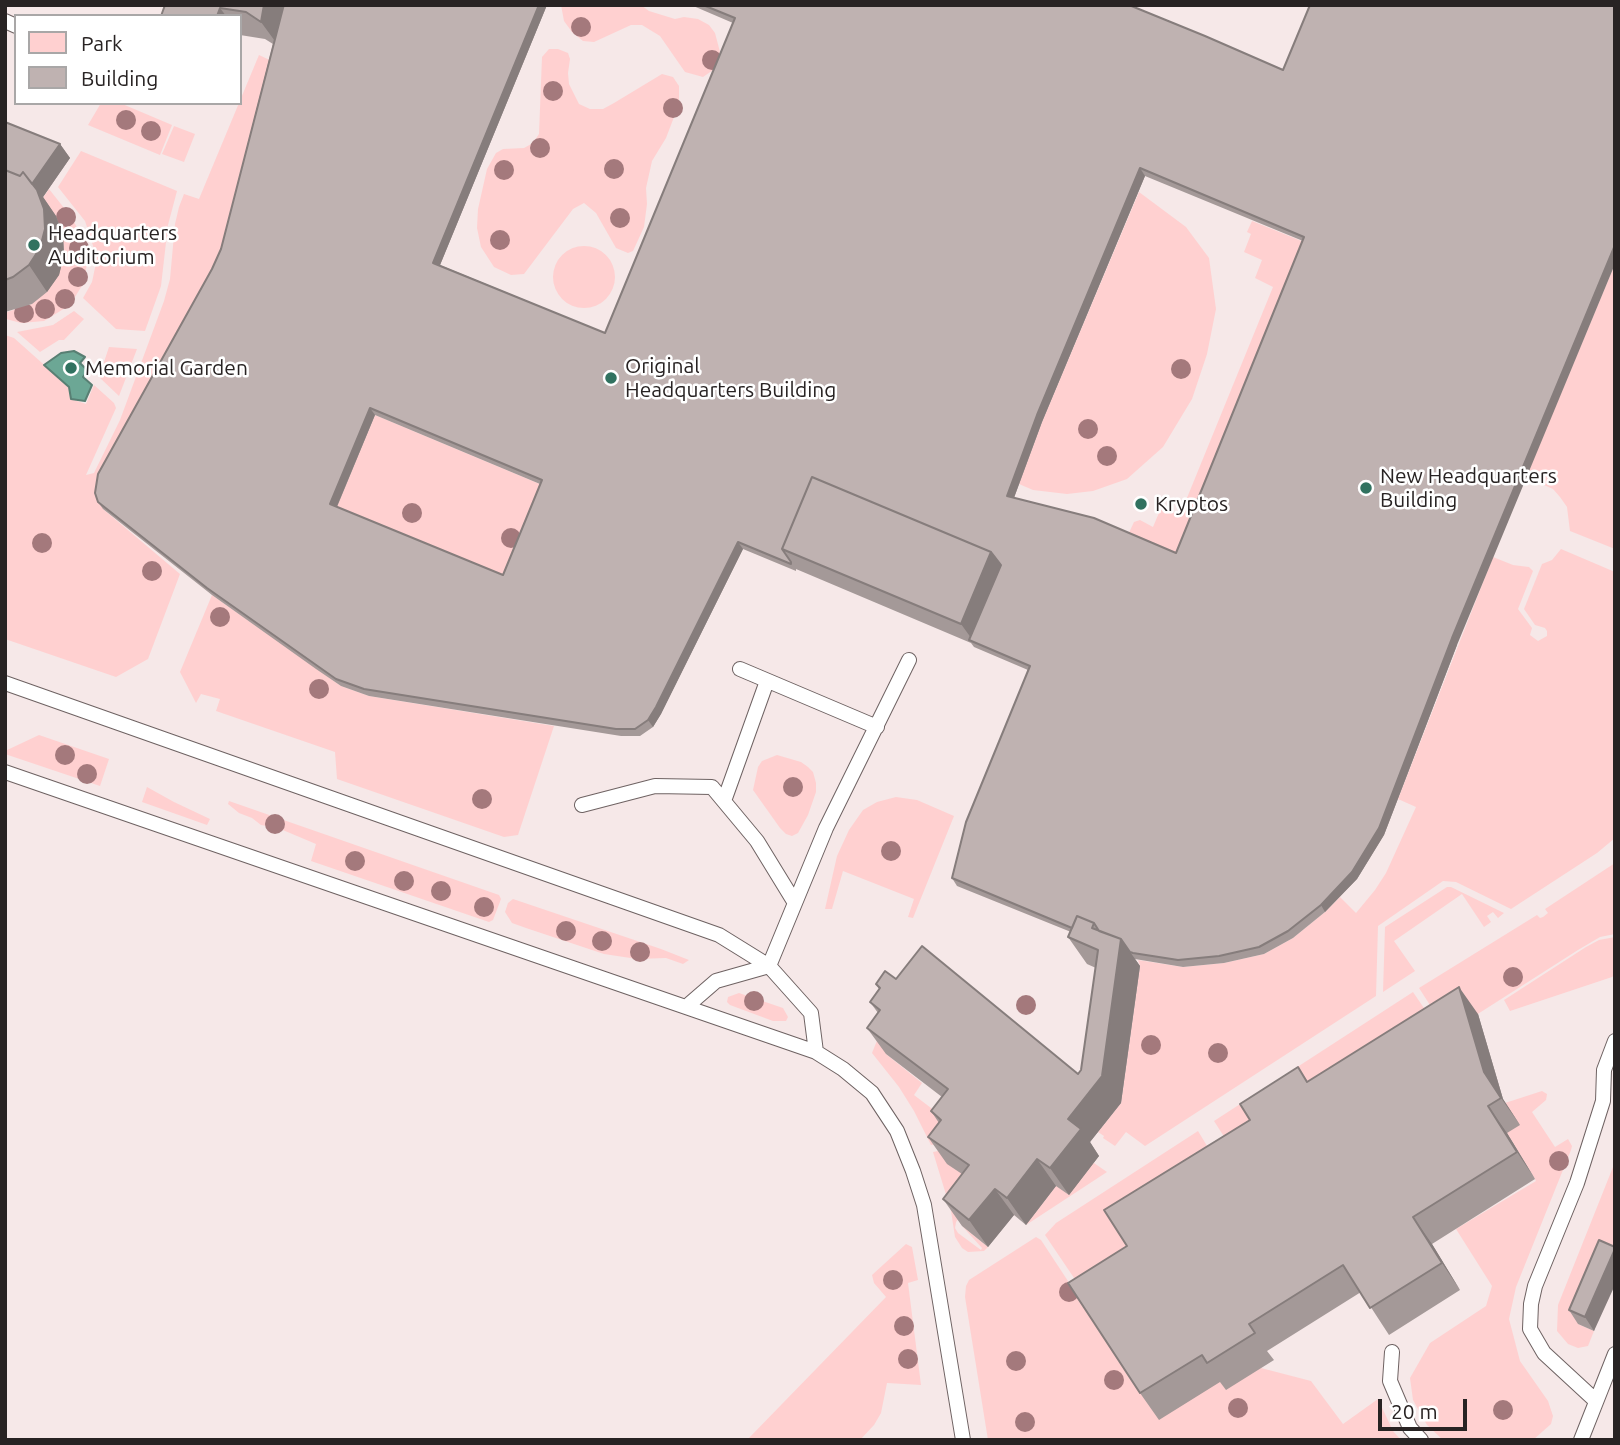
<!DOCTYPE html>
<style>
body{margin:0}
#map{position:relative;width:1620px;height:1445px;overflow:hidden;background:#f6e8e8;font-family:Ubuntu,sans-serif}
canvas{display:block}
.frame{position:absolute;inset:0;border:7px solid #282323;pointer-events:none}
.legend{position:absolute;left:14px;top:14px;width:228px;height:91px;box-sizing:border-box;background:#fff;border:2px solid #a9a7a7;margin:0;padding:9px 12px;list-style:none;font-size:21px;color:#282323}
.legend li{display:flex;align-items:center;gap:14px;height:35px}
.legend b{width:35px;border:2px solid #a9a7a7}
.scale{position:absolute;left:1378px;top:1399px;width:89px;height:32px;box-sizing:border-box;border:4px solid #282323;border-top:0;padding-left:9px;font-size:21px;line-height:24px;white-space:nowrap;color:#282323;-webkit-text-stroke:5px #fff;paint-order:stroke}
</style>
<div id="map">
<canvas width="1620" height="1445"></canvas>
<div class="frame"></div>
<ul class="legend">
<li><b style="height:19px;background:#ffd0d0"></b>Park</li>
<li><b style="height:19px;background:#bfb2b1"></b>Building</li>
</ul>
<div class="scale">20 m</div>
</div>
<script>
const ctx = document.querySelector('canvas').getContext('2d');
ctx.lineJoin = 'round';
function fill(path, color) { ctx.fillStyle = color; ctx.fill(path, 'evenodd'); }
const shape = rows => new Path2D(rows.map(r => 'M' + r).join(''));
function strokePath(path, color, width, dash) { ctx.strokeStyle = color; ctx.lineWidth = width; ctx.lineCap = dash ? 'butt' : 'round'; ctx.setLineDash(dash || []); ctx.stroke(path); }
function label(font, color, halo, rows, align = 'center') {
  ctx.font = font + ' Ubuntu,sans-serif'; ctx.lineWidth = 5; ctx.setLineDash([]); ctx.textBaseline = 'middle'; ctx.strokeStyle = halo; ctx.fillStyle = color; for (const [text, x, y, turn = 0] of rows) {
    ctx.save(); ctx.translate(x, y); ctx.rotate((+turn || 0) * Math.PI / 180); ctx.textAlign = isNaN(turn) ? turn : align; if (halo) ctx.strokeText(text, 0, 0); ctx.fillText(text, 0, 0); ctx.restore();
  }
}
fill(shape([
 [561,5,641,5,649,11,675,19,684,17,698,19,709,25,715,33,720,52,716,68,703,77,685,72,660,36,642,25,631,25,594,42,583,41,572,32,564,21],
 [549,49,558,49,568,53,570,59,568,73,569,84,579,104,590,109,603,109,614,103,662,74,673,77,679,86,679,104,666,138,652,161,646,188,647,204,644,227,633,251,628,253,616,248,596,213,584,203,573,209,524,274,511,275,494,267,481,247,477,228,478,209,487,169,496,153,503,149,524,148,533,143,539,134,542,57],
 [259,55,274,62,224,263,103,509,180,574,148,659,116,677,5,639,5,335,14,338,69,387,71,399,86,404,94,385,114,403,116,408,86,475,94,473,120,420,164,301,170,279,175,224,179,207,184,194,199,199],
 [101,103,120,103,172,125,160,155,88,125],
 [174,126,195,134,184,162,162,154],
 [81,151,177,191,168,225,161,286,145,331,116,329,83,298,92,282,96,263,95,252,85,221,58,187],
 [49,189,72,218,84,241,87,264,83,284,70,305,44,321,21,323,6,319,7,312,32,304,42,199],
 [1139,192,1186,227,1209,258,1216,309,1207,354,1192,399,1163,447,1127,479,1093,491,1067,494,1033,490,1019,484,1042,422],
 [1252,221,1309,244,1180,560,1127,537,1134,522,1140,520,1153,527,1161,508,1180,515,1273,287,1255,278,1262,260,1244,252,1251,234,1247,232],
 '553 277a31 31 0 1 1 62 0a31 31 0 1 1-62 0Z',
 [1615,264,1615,549,1570,531,1567,507,1560,497,1553,489,1526,477],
 [74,311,84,319,64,340,59,340,40,352,17,332,53,325],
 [109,347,137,349,119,396,99,377],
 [375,415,547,487,508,582,335,511],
 [1561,549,1615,572,1615,838,1597,853,1511,909,1456,882,1443,881,1378,926,1376,996,1145,1146,1126,1132,1115,1146,1103,1138,1104,1136,1098,1132,1121,1103,1140,966,1138,960,1183,967,1224,963,1264,954,1293,938,1325,912,1340,897,1356,913,1375,890,1386,873,1416,807,1398,799,1493,557,1513,565,1529,567,1533,571,1518,609,1532,628,1530,635,1538,641,1547,636,1547,631,1545,628,1535,625,1524,609,1542,564,1552,560],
 [212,595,341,686,369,696,554,726,518,835,504,837,337,779,335,752,216,711,220,699,201,694,196,703,180,672],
 [39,735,109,759,100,786,5,754,5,751],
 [777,755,801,762,808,767,813,772,816,783,816,792,808,815,798,833,792,836,786,834,780,828,753,790,758,767,762,761],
 [147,787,174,802,210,819,207,825,142,802],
 [896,797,917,800,954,816,913,918,908,917,914,899,843,871,832,909,825,909,837,856,849,830,863,810,877,802],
 [229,801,499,895,501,899,493,920,489,922,311,861,316,844,278,828,261,825,252,818,239,813,228,804],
 [1615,863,1615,934,1600,937,1578,950,1448,1033,1419,988,1537,915,1540,918,1543,917,1548,913,1545,909],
 [1447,887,1451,887,1504,913,1498,918,1493,912,1487,916,1491,922,1484,927,1462,894,1394,941,1415,971,1383,992,1385,927],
 [513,899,661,949,689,960,683,964,666,958,637,959,604,954,526,928,512,923,505,912,508,903],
 [1615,937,1615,975,1612,977,1510,1011,1504,1000,1586,947,1599,940],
 [909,961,940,964,886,1054,922,1083,914,1095,952,1124,939,1144,931,1145,914,1111,899,1087,872,1053],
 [1413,992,1443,1036,1241,1163,1214,1121],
 [739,993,783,1008,788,1017,786,1021,773,1021,730,1005,727,1002,728,997],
 [1542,1091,1547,1094,1546,1100,1532,1112,1555,1147,1568,1139,1572,1146,1571,1150,1516,1287,1509,1319,1520,1361,1548,1401,1553,1416,1551,1424,1533,1440,1443,1440,1427,1425,1413,1400,1410,1378,1430,1343,1486,1306,1492,1286,1456,1229,1536,1181,1507,1133,1505,1103],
 [1198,1131,1224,1174,1143,1268,1093,1306,1045,1235,1056,1223],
 [938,1151,988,1192,968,1205,956,1222,955,1228,958,1233,981,1250,982,1248,962,1226,988,1247,984,1251,968,1252,962,1248,955,1237,951,1211,933,1152],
 [1615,1162,1615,1248,1578,1324,1594,1331,1588,1346,1578,1348,1568,1344,1557,1331,1558,1305],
 [1094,1163,1107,1172,1026,1225,1056,1186],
 [1036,1237,1041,1240,1087,1310,1221,1381,1261,1368,1311,1381,1343,1424,1378,1399,1393,1431,1401,1440,988,1440,965,1297,966,1286,969,1280],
 [906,1244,912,1247,918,1280,908,1283,921,1385,887,1383,881,1413,874,1425,860,1440,747,1440,886,1297,874,1283,872,1275]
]), '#ffd0d0');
const water = shape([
 [74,351,85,357,80,363,88,371,83,377,92,385,85,401,71,399,69,387,44,365,61,353,74,351]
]);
fill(water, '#6ca795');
strokePath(water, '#587f73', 2);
const service = shape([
 [5,21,16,26],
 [740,669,877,727],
 [5,683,719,935,769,966,811,1013,816,1052],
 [5,772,816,1052,843,1069,872,1093,897,1131,913,1171,924,1205,963,1440],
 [724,801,767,681],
 [582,805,655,786,712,787,757,841,795,903],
 [769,966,826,828,909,660],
 [686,1007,716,981,769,966],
 [1392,1352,1390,1381,1410,1428,1421,1440],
 [1596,1401,1544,1353,1530,1329,1531,1304,1535,1286,1577,1183,1603,1101,1604,1070,1615,1041],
 [1581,1440,1615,1354]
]);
strokePath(service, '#6e6262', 16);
strokePath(service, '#fff', 14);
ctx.fillStyle = '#a4797c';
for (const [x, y] of [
 [581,27],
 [712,60],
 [553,91],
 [673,108],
 [126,120],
 [151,131],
 [540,148],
 [614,169],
 [504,170],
 [66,217],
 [620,218],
 [500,240],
 [79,248],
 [78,277],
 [65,299],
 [45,309],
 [24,313],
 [1181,369],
 [1088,429],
 [1107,456],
 [412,513],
 [511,538],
 [42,543],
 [152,571],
 [220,617],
 [319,689],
 [65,755],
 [87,774],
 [793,787],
 [482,799],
 [275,824],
 [891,851],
 [355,861],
 [404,881],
 [441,891],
 [484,907],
 [566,931],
 [602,941],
 [640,952],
 [1513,977],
 [754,1001],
 [1026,1005],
 [1151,1045],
 [1218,1053],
 [1559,1161],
 [893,1280],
 [1069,1292],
 [904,1326],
 [908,1359],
 [1016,1361],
 [1114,1380],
 [1238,1408],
 [1503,1410],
 [1025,1422]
]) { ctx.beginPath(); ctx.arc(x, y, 10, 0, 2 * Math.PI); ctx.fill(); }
fill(shape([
 [165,5,547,5,440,265,605,333,733,23,691,5,1129,5,1283,70,1457,645,1384,835,1357,879,1325,912,1293,938,1264,954,1224,963,1183,967,1135,959,1140,966,1121,1103,1090,1142,1099,1156,1069,1195,1056,1186,1026,1225,1014,1215,988,1247,962,1226,943,1199,962,1174,947,1164,928,1137,939,1123,931,1111,942,1097,886,1054,867,1028,878,1013,870,1002,879,989,876,984,896,979,1078,1074,1081,1070,1096,968,1087,964,1068,937,1071,932,957,886,952,878,1028,670,974,647,971,643,796,569,796,571,743,549,661,714,653,727,640,736,621,736,369,696,341,686,316,669,212,595,103,509,98,502,221,249,273,44,265,39,240,35,240,16,161,16],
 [1145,176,1303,241,1176,553,1014,498,1042,422],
 [375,415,540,484,503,575,337,507],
 [5,122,60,144,70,158,43,197,56,216,63,235,64,255,59,275,47,292,32,304,5,312],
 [1478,1014,1503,1099,1520,1125,1507,1133,1535,1179,1432,1244,1460,1290,1389,1335,1361,1292,1267,1351,1274,1360,1226,1390,1220,1382,1159,1420,1140,1393,1127,1246,1250,1120,1298,1067,1308,1082],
 [1615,1247,1594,1331,1578,1324,1569,1310]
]), '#a49998');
fill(shape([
 [264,5,294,5,280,48,261,22],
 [539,5,547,5,438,270,433,263],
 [220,8,226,16,217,16],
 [60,144,70,158,43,197,56,216,63,235,64,255,59,275,47,292,29,265,29,189],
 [1140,168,1145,176,1042,422,1012,503,1007,496,1037,415],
 [1615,245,1615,264,1457,645,1384,835,1357,879,1325,912,1321,905,1452,638],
 [370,408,375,415,335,511,330,504],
 [738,542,743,549,661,714,653,727,648,720],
 [991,552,1006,572,974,642,961,624],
 [1121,939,1140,966,1121,1103,1090,1142,1099,1156,1069,1195,1050,1168,1068,1119],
 [1459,987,1478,1014,1503,1099,1520,1125,1501,1098,1484,1072],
 [1488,1106,1507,1133,1535,1179,1517,1152],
 [1037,1159,1056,1186,1026,1225,1007,1198],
 [995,1189,1014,1215,988,1247,969,1220],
 [1413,1217,1432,1244,1460,1290,1442,1263],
 [1615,1249,1615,1285,1594,1331,1585,1317]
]), '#867d7c');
const building = shape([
 [165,5,264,5,261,22,246,12,220,8,217,16,161,16,165,5],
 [284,5,539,5,433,263,605,333,735,18,703,5,1129,5,1205,36,1283,70,1310,5,1615,5,1615,245,1452,638,1379,828,1352,872,1321,905,1288,931,1259,947,1219,956,1178,960,1133,953,1130,952,1121,939,1099,931,1094,923,1077,916,1072,928,952,878,966,822,1030,666,969,640,1001,565,991,552,812,477,782,549,791,562,791,564,738,542,656,707,648,720,635,729,616,729,364,689,336,679,207,588,98,502,95,493,98,474,212,269,221,249,283,8,284,5],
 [1140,168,1304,237,1176,553,1094,518,1007,496,1037,415,1140,168],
 [370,408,542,480,503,575,330,504,370,408],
 [5,122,60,144,32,184,23,172,20,176,5,170,5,122],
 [5,170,20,176,23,172,37,190,44,209,45,229,40,248,29,265,13,277,5,280,5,170],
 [812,477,991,552,961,624,782,549,812,477],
 [1077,916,1094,923,1092,928,1121,939,1102,1076,1068,1119,1081,1129,1050,1168,1037,1159,1007,1198,995,1189,969,1220,943,1199,969,1165,928,1137,941,1120,931,1111,948,1089,867,1028,880,1010,870,1002,880,988,876,984,885,971,896,979,922,946,1078,1074,1081,1070,1098,950,1068,937,1077,916],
 [1459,987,1484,1072,1501,1098,1488,1106,1517,1152,1413,1217,1442,1263,1370,1308,1343,1265,1249,1324,1255,1333,1207,1363,1202,1355,1140,1393,1068,1283,1127,1246,1104,1210,1250,1120,1240,1104,1298,1067,1307,1082,1459,987],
 [1599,1240,1615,1247,1615,1249,1585,1317,1569,1310,1599,1240]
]);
fill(building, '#bfb2b1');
strokePath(building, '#867d7c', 2);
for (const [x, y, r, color] of [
 [34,245,7,"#317260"],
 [71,368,7,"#317260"],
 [611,378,7,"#317260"],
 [1366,488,7,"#317260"],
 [1141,504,7,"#317260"]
]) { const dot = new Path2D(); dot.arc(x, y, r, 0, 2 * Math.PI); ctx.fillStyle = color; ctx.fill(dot); strokePath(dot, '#fff', 2.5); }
label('21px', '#282323', '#fff', [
 ["Headquarters",48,233],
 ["Auditorium",48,257],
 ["Original",625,366],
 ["Headquarters Building",625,390],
 ["Memorial Garden",85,368],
 ["New Headquarters",1380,476],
 ["Building",1380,500],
 ["Kryptos",1155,504]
], 'left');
</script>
